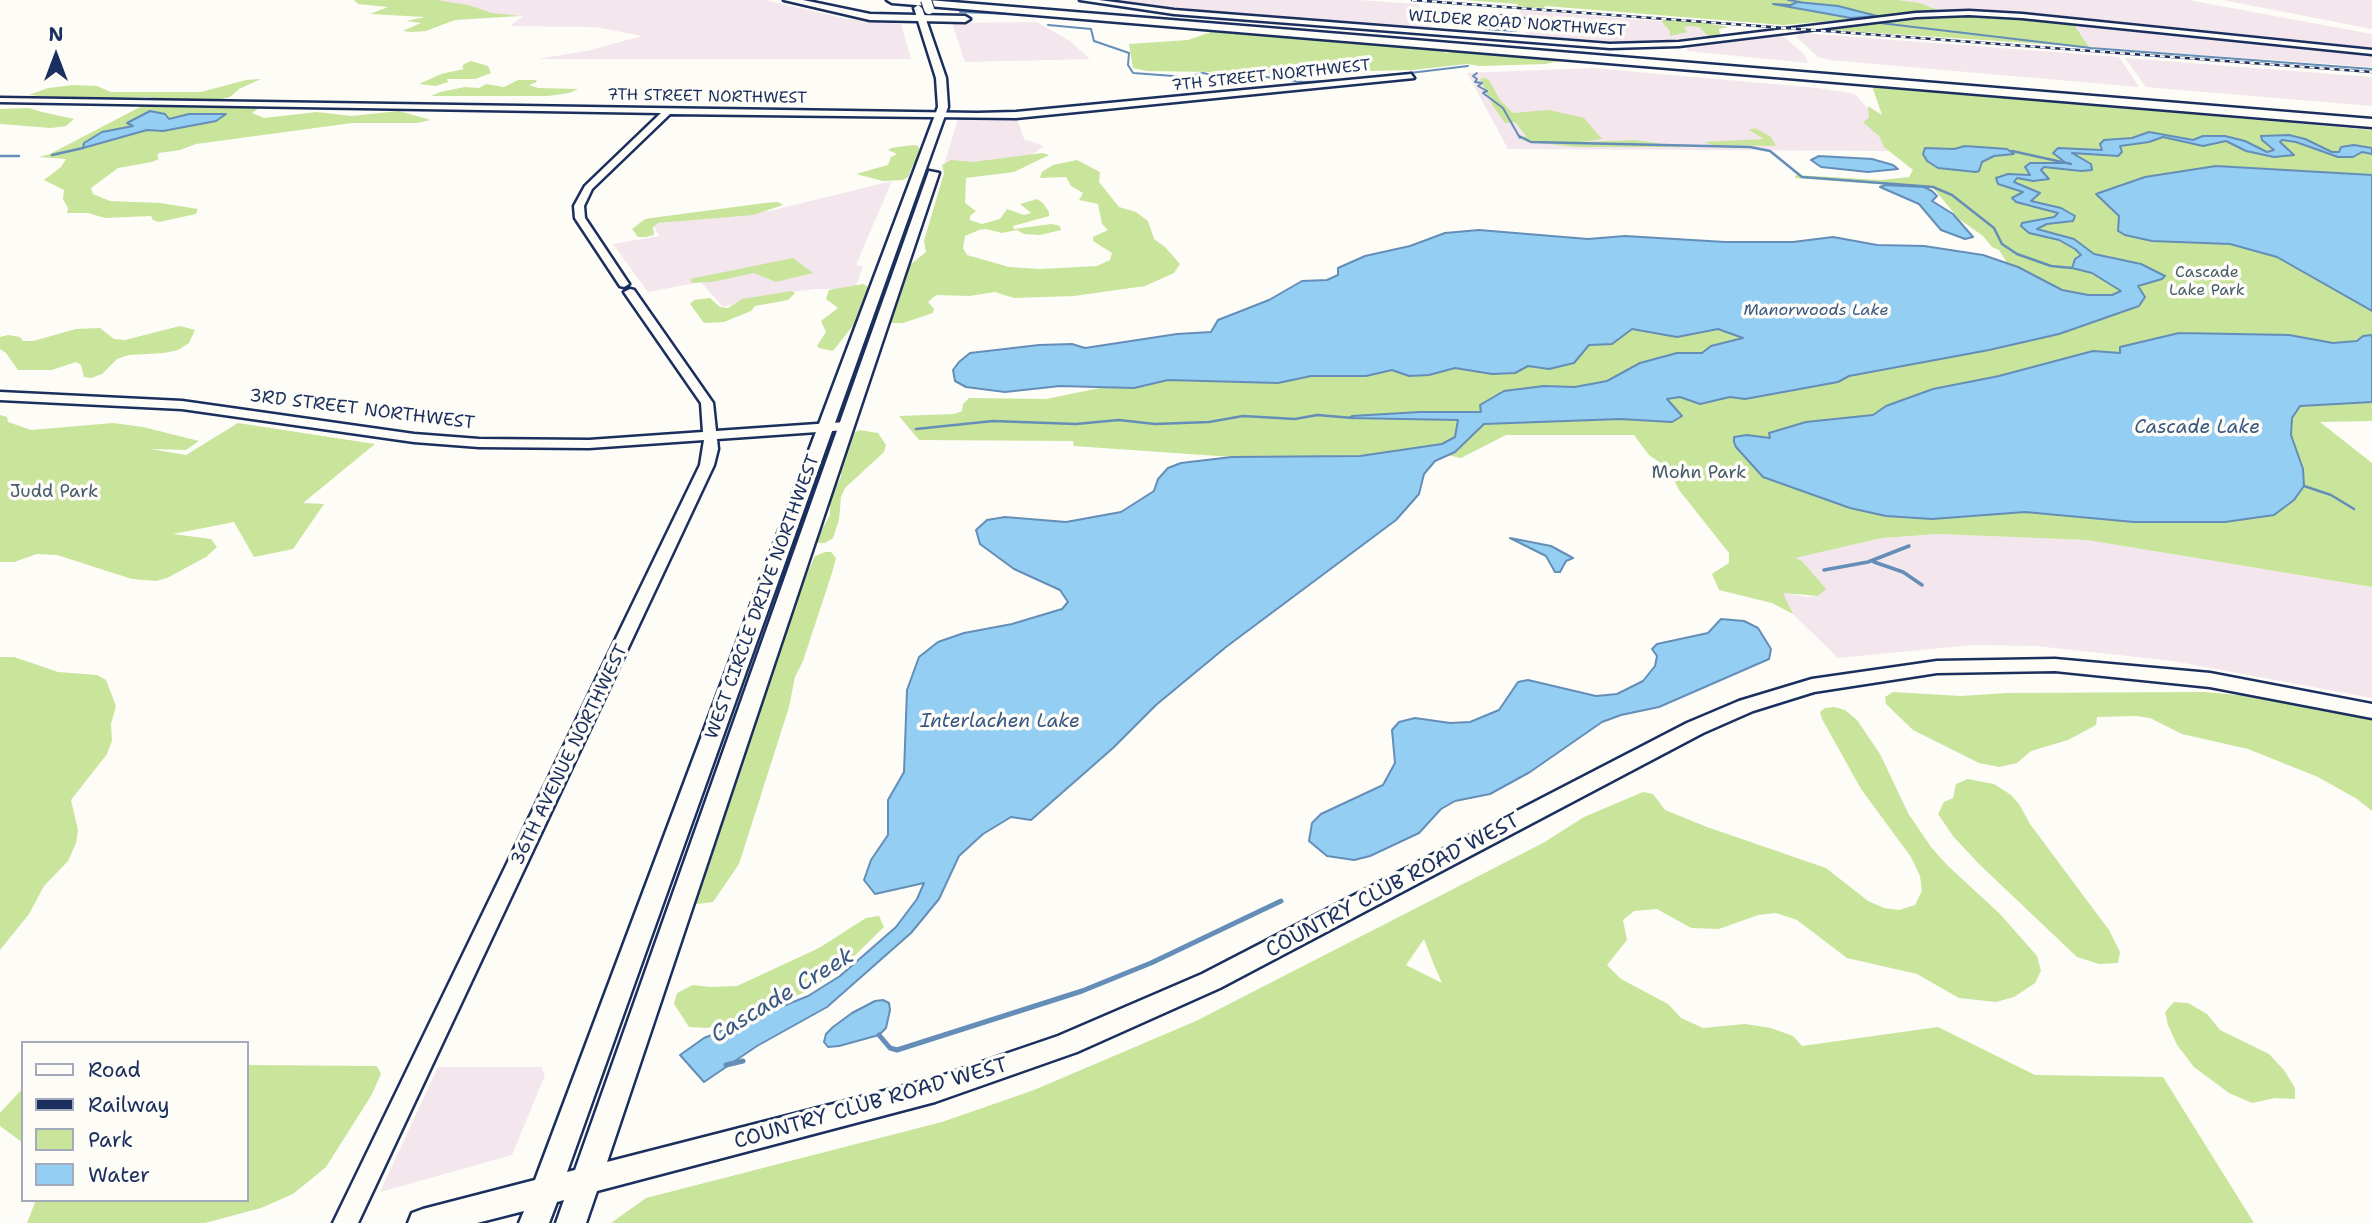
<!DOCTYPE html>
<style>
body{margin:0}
#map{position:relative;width:2372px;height:1223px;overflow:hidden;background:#fdfcf7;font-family:"Shantell Sans",sans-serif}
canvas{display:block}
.legend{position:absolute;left:21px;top:1041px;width:228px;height:161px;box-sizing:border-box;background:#fdfcf7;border:2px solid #a3aaba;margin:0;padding:9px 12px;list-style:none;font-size:21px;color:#1b2f5e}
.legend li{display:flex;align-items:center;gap:14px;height:35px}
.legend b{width:35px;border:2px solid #a3aaba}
.north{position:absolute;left:21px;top:21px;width:70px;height:70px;-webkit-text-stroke:5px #fdfcf7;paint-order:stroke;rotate:0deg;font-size:19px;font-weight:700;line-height:28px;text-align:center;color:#1b2f5e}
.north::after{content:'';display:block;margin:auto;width:24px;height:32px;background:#1b2f5e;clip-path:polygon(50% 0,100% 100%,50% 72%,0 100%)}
</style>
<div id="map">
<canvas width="2372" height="1223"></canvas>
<ul class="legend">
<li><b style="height:9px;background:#fdfcf7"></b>Road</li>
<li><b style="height:9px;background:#1b2f5e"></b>Railway</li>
<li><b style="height:19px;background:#c9e49b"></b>Park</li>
<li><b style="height:19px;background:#94cef3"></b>Water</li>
</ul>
<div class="north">N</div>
</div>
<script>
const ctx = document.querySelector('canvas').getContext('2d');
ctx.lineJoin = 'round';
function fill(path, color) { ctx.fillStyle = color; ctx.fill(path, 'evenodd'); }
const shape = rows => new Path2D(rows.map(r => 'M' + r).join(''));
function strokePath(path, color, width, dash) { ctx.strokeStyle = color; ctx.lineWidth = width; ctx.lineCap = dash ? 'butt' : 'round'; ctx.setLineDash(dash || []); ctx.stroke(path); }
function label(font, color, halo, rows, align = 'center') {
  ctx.font = font + ' "Shantell Sans",sans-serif'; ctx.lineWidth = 7; ctx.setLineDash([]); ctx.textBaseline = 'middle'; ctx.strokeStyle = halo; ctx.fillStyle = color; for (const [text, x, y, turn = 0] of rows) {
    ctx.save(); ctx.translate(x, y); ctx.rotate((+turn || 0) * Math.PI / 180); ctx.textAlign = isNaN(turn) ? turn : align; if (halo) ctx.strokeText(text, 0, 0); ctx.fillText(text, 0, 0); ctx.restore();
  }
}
fill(shape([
 [390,0,765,0,848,19,901,24,911,59,538,59,591,50,642,36,596,27,510,26,523,16,463,16],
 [1093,0,1359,0,1418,4,1433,30,1153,8],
 [1897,0,2188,0,2372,34,2372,50,1977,12,1940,11,1920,3],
 [2223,0,2372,0,2372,29,2305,16],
 [1519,10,1709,25,1713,35,1638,43,1528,36],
 [1037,22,1070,41,1090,59,965,62,952,23],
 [2073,23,2372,53,2372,67,2089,47],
 [1802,33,2119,57,2139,87,1829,60,1818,57,1795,36],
 [1776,34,1784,37,1804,54,1808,63,1687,51,1688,46],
 [2125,58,2372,77,2372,106,2146,87],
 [1593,68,1818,88,1855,94,1887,130,1894,151,1508,149,1467,73],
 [1016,115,1024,139,1044,146,1029,157,943,168,959,116],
 [892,181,856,265,863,266,855,289,815,289,768,295,723,307,701,282,648,292,613,244,659,236,653,224,770,211],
 [1938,534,2087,540,2372,587,2372,698,2173,661,2036,646,1972,645,1838,658,1793,614,1782,592,1806,597,1818,596,1825,589,1802,561,1793,558,1882,538],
 [438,1067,541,1067,545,1075,512,1155,380,1192]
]), '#f3e6ed');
fill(shape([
 [354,0,436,0,468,5,492,13,520,16,455,20,426,31,412,32,403,31,421,23,406,21,425,17,370,14,388,7,358,4],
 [1463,0,1897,0,1920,3,1940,11,1783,25,1545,6,1544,8,1526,7,1517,6,1518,4],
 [1997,16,2073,23,2089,47,1817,29,1932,17],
 [1666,20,1699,22,1729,27,1719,29,1720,34,1715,37,1708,36,1699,27,1689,26,1684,27,1687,32,1670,36,1670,31,1661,21],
 [1211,32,1436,49,1446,53,1458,51,1553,58,1560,61,1545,64,1480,66,1467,64,1412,70,1278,73,1147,71,1133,68,1129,44,1188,40],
 [471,61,488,66,491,73,475,79,447,79,448,82,436,86,419,84,441,74,464,69,462,67,464,64],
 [1485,78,1489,80,1500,100,1513,113,1549,110,1584,118,1602,139,1580,142,1635,140,1683,147,1577,147,1528,142,1521,139,1526,136,1515,122,1505,123,1493,106,1480,79],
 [261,79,239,89,230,97,213,101,166,100,148,97,69,99,29,95,48,88,74,85,97,86,111,92,201,92,246,80],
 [518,80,536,80,537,82,529,85,538,88,578,89,569,93,548,96,431,96,440,92,465,87,479,88,486,84,504,87],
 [1872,86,2372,130,2372,421,2320,422,2372,463,2372,587,2087,540,1938,534,1882,538,1795,558,1802,561,1826,589,1818,596,1783,593,1793,614,1772,603,1719,590,1712,574,1729,563,1729,553,1679,490,1668,468,1649,455,1634,435,1506,435,1461,458,1447,455,1232,457,1074,446,1073,441,919,440,899,416,954,414,962,411,963,404,969,398,1046,399,1100,388,1115,388,1528,327,2048,327,1999,250,1992,247,1983,236,1959,219,1933,188,1795,178,1796,175,1881,180,1909,177,1913,170,1884,147,1879,136,1863,122,1869,118,1868,106,1882,115],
 [238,105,262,106,252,113,264,118,317,112,351,116,399,111,431,120,417,123,352,123,196,144,180,150,159,153,157,156,159,159,152,162,118,168,91,188,93,194,110,201,160,203,198,209,196,214,159,222,153,220,151,216,105,218,88,213,67,213,68,208,63,199,64,190,44,180,61,167,66,159,39,157,50,154,142,106,230,108],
 [29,108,42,112,74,119,66,126,51,128,0,124,0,109],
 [1755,128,1771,137,1776,146,1714,145,1703,142,1764,139,1749,130],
 [913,145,918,146,921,154,913,165,908,177,903,180,883,181,856,174,888,165,891,157,897,154,888,150,891,148],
 [1042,153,1049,155,1014,172,966,178,965,203,976,211,970,216,970,220,982,224,1000,219,1007,209,1024,215,1031,213,1020,204,1037,199,1043,203,1049,212,1049,216,1013,226,1014,229,1052,224,1060,226,1061,230,1040,235,1024,234,1017,230,1002,233,986,229,979,230,965,236,963,248,967,255,1009,267,1040,269,1097,266,1110,260,1112,253,1093,241,1093,237,1108,230,1102,224,1098,204,1079,200,1083,193,1071,186,1066,177,1040,178,1042,172,1053,165,1077,160,1100,172,1099,182,1119,207,1136,212,1148,221,1154,239,1165,247,1180,264,1174,273,1145,286,1074,296,1014,298,995,292,969,296,936,295,928,302,934,309,933,313,903,323,891,323,889,320,897,302,895,298,905,269,926,252,924,241,944,173,942,165,951,160,973,162],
 [765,203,778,202,783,205,753,215,658,223,653,227,654,235,646,237,638,237,632,229,645,219,651,218],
 [793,258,813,273,776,282,754,273,712,282,692,283,690,279],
 [863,284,868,287,855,323,833,351,819,348,817,346,826,332,821,321,838,308,826,299,829,290],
 [792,291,795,293,788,300,755,306,751,311,724,322,704,323,690,304,694,300,710,298,720,307,728,308,742,299],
 [180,326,195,330,189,343,178,350,164,353,129,355,117,359,102,374,91,378,84,377,81,365,76,362,52,370,18,370,6,353,0,349,0,337,8,335,20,337,23,341,33,341,76,329,100,328,114,339,125,340],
 [0,415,7,417,8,422,31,430,113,423,143,427,199,441,186,450,151,449,186,455,238,423,375,444,303,503,324,504,293,549,254,557,234,522,173,534,211,539,217,547,206,557,167,578,156,581,132,579,57,555,37,554,14,562,0,562],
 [860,430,878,433,886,445,884,452,845,488,841,497,839,520,833,538,825,543,818,543,818,536,830,515,830,498,841,477,841,463,850,439,853,433],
 [825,552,831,552,836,558,832,573,803,661,795,677,789,707,739,864,713,902,697,904,688,898,797,581,806,576,815,556],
 [0,657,14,657,58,672,97,675,106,680,116,706,111,724,112,741,107,754,71,800,78,830,76,843,68,861,44,886,29,914,0,950],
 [1893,692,1961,696,2007,693,2204,692,2283,699,2372,717,2372,811,2357,799,2318,777,2248,749,2182,734,2150,718,2136,716,2097,717,2096,725,2068,740,2031,751,2017,763,1999,767,1979,763,1913,730,1886,704,1885,697],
 [1834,707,1845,710,1857,720,1880,754,1908,813,1931,847,1947,865,2000,914,2037,956,2041,971,2035,983,2014,997,1996,1002,1959,998,1917,974,1847,958,1797,920,1776,913,1758,915,1719,929,1691,928,1657,909,1634,911,1623,920,1627,940,1607,965,1621,979,1668,1004,1681,1018,1703,1028,1745,1024,1771,1028,1793,1036,1802,1046,1938,1027,2035,1075,2163,1077,2254,1223,611,1223,646,1198,942,1122,1034,1090,1196,1021,1543,843,1584,817,1643,792,1653,794,1665,810,1707,827,1826,868,1868,901,1884,908,1899,910,1915,905,1922,891,1920,876,1911,857,1861,789,1822,719,1820,712,1825,708],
 [1424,939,1434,965,1442,983,1406,965],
 [1968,779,1994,784,2011,795,2019,804,2030,824,2109,930,2120,952,2118,963,2099,964,2077,957,1979,864,1953,836,1938,814,1944,802,1953,798,1956,784],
 [879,916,884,927,846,964,809,990,751,1016,707,1028,689,1027,674,1004,677,993,693,985,710,987,737,986,819,948,866,918],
 [2174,1002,2188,1003,2207,1014,2220,1030,2269,1054,2284,1070,2295,1088,2295,1099,2275,1098,2252,1103,2229,1093,2194,1067,2177,1045,2168,1025,2165,1012],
 [247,1065,377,1066,381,1074,371,1096,326,1167,293,1194,261,1208,205,1223,27,1223,36,1200,247,1200],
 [23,1088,23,1143,0,1126,0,1113]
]), '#c9e49b');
const water = shape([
 [1797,2,1838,6,1877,16,1851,18,1773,4,1791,5,1797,2],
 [1493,15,1510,15,1525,18,1511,22,1516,31,1486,29,1493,15],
 [150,111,165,114,169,119,189,114,226,114,216,121,163,131,147,130,83,148,84,143,102,132,133,126,127,123,150,111],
 [2149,132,2193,140,2203,136,2225,136,2245,141,2267,152,2274,150,2262,140,2261,136,2289,135,2305,139,2332,152,2339,152,2341,147,2354,145,2372,148,2372,154,2362,152,2353,157,2338,157,2296,142,2282,140,2280,142,2294,155,2274,157,2246,151,2226,141,2203,146,2163,137,2149,142,2120,146,2122,152,2118,156,2072,153,2091,164,2092,170,2081,171,2044,167,2041,170,2049,179,2033,181,2017,178,2014,182,2040,193,2031,201,2061,208,2075,216,2073,221,2047,224,2037,229,2074,239,2094,254,2141,264,2165,276,2162,279,2138,286,2145,297,2139,306,2059,334,1989,350,1849,376,1838,382,1745,399,1730,397,1700,404,1680,397,1667,399,1682,416,1672,422,1620,419,1484,424,1455,452,1435,461,1424,474,1419,494,1396,520,1226,647,1156,705,1113,748,1031,820,1011,817,983,834,959,856,939,899,911,933,827,1007,757,1046,704,1082,680,1055,704,1038,808,996,840,976,896,927,917,899,924,883,875,894,864,880,871,860,888,835,888,800,904,772,907,690,919,657,938,642,964,633,1012,624,1062,609,1068,602,1060,590,1014,569,980,544,976,530,987,520,1005,517,1066,522,1121,512,1154,491,1158,479,1168,468,1181,463,1232,457,1360,456,1442,444,1455,437,1458,420,1349,418,1352,416,1420,412,1481,412,1480,405,1504,391,1544,386,1575,387,1607,381,1640,363,1677,353,1702,353,1711,346,1743,338,1718,329,1677,337,1632,329,1612,344,1589,345,1574,363,1549,369,1528,366,1515,373,1492,374,1455,368,1429,375,1409,376,1392,370,1366,376,1311,376,1278,383,1168,380,1134,388,1060,386,1005,392,966,387,955,381,953,370,959,362,970,353,1039,345,1072,344,1085,348,1177,334,1211,332,1218,320,1269,300,1302,281,1327,280,1338,275,1338,268,1365,256,1410,246,1445,233,1479,230,1588,239,1625,236,1725,242,1793,242,1833,237,1877,245,1924,246,1983,255,2018,267,2062,290,2088,295,2112,295,2121,291,2092,273,2072,268,2075,259,2081,255,2075,249,2059,240,2029,233,2021,226,2022,223,2054,217,2058,213,2016,202,2012,198,2023,192,1998,184,1996,178,2008,174,2030,175,2025,167,2030,163,2066,163,2053,153,2058,148,2102,150,2100,144,2104,140,2132,138,2149,132],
 [1965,146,2007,149,2014,154,1994,156,1982,162,1979,171,1976,172,1938,168,1927,161,1923,154,1925,148,1954,149,1965,146],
 [1819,156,1872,159,1893,165,1898,169,1868,172,1821,167,1811,160,1819,156],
 [2216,166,2372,175,2372,311,2277,257,2230,244,2152,241,2125,235,2118,231,2119,216,2096,194,2145,177,2216,166],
 [1885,185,1924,187,1932,191,1937,196,1932,201,1953,214,1973,237,1965,239,1941,230,1919,204,1880,187,1885,185],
 [2179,333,2289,335,2333,343,2357,341,2363,336,2372,335,2372,402,2300,406,2292,418,2291,435,2303,469,2304,486,2294,500,2274,515,2225,522,2134,522,2025,512,1932,519,1886,516,1850,508,1763,477,1736,447,1734,442,1734,437,1747,435,1770,438,1769,433,1806,422,1873,415,1886,406,1933,389,1999,376,2093,351,2120,353,2120,347,2179,333],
 [1510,538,1551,546,1573,558,1566,561,1560,572,1555,572,1546,556,1510,538],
 [1721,619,1744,621,1758,628,1771,649,1769,659,1659,707,1621,715,1602,722,1530,772,1490,794,1455,801,1441,809,1419,833,1370,856,1354,860,1327,856,1309,841,1312,823,1321,814,1383,785,1395,763,1392,730,1399,722,1415,718,1450,723,1470,722,1499,710,1518,682,1528,680,1596,696,1617,694,1643,681,1655,666,1657,656,1652,649,1657,644,1708,633,1721,619],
 [883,1000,889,1003,890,1010,886,1028,879,1035,839,1046,828,1047,824,1042,826,1034,833,1027,852,1013,875,1001,883,1000]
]);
fill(water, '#94cef3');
strokePath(water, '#648eb7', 2);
strokePath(shape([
 [1788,0,1800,2],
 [960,12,1038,15],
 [1880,23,2091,48,2372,69],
 [1048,25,1091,29,1094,41,1129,53,1128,65,1133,73,1187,77,1203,73,1226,78,1251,75,1303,82,1335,81],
 [1477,73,1473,76,1477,79,1475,82,1482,83,1478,86,1487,91,1483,93,1503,108,1520,138],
 [1360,79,1468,66]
]), '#648eb7', 2);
strokePath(shape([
 [1519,136,1531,142,1750,147,1770,151,1802,177,1933,187,1952,195,1994,228,2002,244,2017,254,2051,266,2072,268],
 [2012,151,2071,164],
 [52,155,83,148],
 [0,156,19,156],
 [916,429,993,421,1076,424,1119,420,1155,424,1209,422,1243,416,1295,419,1317,415,1353,418],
 [2304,486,2331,495,2354,509]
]), '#648eb7', 2.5);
strokePath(shape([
 [1874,562,1903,572,1922,585],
 [1824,570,1868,562,1909,546]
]), '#648eb7', 3.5);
strokePath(shape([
 [879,1035,890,1048,897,1050,1082,991,1151,963,1281,901],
 [726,1065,743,1061]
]), '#648eb7', 5);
const minor = shape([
 [1080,0,1099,0,1174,10,1610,44,1679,42,1916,13,1969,11,2022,14,2372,50,2372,54,2022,18,1969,15,1916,17,1679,46,1610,48,1174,14,1080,0],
 [1411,74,1414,78,1016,118,670,114,592,189,584,206,585,218,629,284,624,287,620,286,575,218,574,206,585,186,661,113,0,102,0,98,977,113,1016,112,1411,74],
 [630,289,634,290,713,403,716,431,846,422,853,426,846,430,717,439,718,449,714,465,358,1223,333,1223,700,465,704,440,589,448,479,447,414,442,182,409,0,400,0,392,182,401,414,434,479,439,589,440,703,432,701,403,624,292,630,289]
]);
const major = shape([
 [918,5,922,8,946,78,948,107,567,1172,575,1170,929,171,939,173,607,1162,935,1078,1058,1036,1202,974,1687,723,1739,701,1812,679,1937,661,2055,659,2210,673,2372,704,2372,718,2210,687,2055,671,1937,673,1814,692,1753,711,1703,733,1220,988,1077,1052,935,1102,597,1191,586,1223,556,1223,564,1200,557,1202,549,1223,519,1223,524,1211,477,1223,408,1223,412,1213,423,1209,535,1180,938,107,936,78,914,8,918,5]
]);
const highway = shape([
 [784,0,803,0,870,14,965,16,970,19,965,22,870,20,784,0],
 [887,0,928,0,2372,119,2372,127,892,3,887,0]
]);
strokePath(minor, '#1b2f5e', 5);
strokePath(major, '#1b2f5e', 5);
strokePath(highway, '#1b2f5e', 5);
fill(minor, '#fdfcf7');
fill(major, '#fdfcf7');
fill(highway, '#fdfcf7');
const rail = shape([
 [1412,0,2372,72]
]);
strokePath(rail, '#1b2f5e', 2.5);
strokePath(rail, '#fdfcf7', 2, [5]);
const majorBridge = shape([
 [926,0,929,9]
]);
strokePath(majorBridge, '#1b2f5e', 12, []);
strokePath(majorBridge, '#fdfcf7', 10);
label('16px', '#1b2f5e', '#fdfcf7', [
 ["WILDER ROAD NORTHWEST",1517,24,4],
 ["7TH STREET NORTHWEST",1271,76,-6],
 ["7TH STREET NORTHWEST",707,97,1]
]);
label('16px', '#465c6d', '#fdfcf7', [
 ["Cascade",2207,273],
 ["Lake Park",2207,291]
]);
label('italic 16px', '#395783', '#fdfcf7', [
 ["Manorwoods Lake",1816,311]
]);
label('18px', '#1b2f5e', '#fdfcf7', [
 ["3RD STREET NORTHWEST",362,410,7],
 ["WEST CIRCLE DRIVE NORTHWEST",763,597,-70],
 ["36TH AVENUE NORTHWEST",570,755,-64]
]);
label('18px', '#465c6d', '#fdfcf7', [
 ["Mohn Park",1699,473],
 ["Judd Park",54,492]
]);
label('italic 19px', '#395783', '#fdfcf7', [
 ["Cascade Lake",2197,428],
 ["Interlachen Lake",1000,722]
]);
label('21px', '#1b2f5e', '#fdfcf7', [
 ["COUNTRY CLUB ROAD WEST",1393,886,-28],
 ["COUNTRY CLUB ROAD WEST",871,1104,-16]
]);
label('italic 23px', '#395783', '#fdfcf7', [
 ["Cascade Creek",783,996,-31]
]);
</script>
